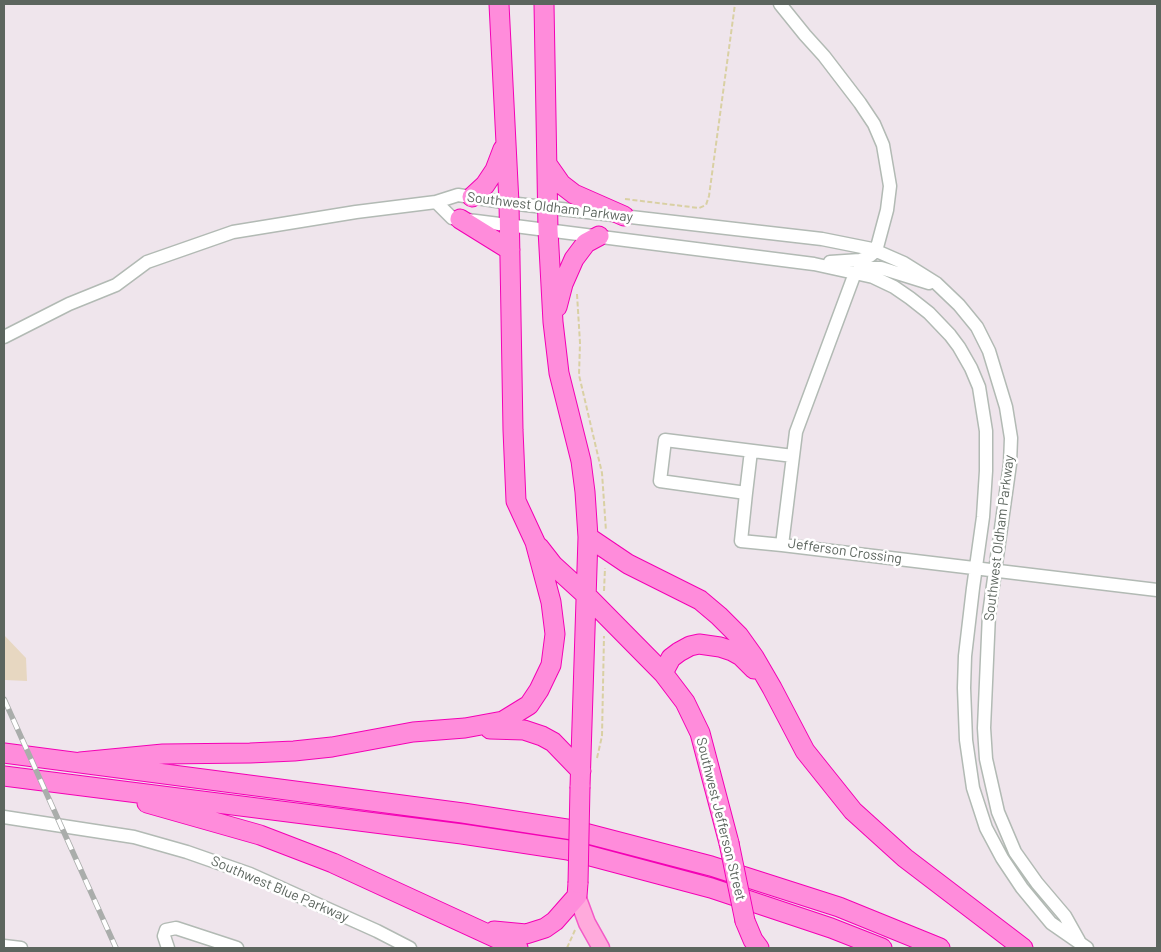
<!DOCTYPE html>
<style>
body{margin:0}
#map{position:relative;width:1161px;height:952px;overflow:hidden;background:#efe5ec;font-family:Barlow,sans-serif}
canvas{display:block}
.frame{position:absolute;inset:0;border:5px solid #5c655e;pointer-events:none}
</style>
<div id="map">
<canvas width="1161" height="952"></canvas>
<div class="frame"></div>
</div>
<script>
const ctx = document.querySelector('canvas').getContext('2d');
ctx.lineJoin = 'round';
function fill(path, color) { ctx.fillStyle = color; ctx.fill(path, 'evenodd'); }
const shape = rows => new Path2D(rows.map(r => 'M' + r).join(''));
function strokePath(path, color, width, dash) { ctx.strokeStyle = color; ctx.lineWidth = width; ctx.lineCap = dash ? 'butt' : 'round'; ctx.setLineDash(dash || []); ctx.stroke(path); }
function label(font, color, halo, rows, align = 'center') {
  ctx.font = font + ' Barlow,sans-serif'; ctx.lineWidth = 5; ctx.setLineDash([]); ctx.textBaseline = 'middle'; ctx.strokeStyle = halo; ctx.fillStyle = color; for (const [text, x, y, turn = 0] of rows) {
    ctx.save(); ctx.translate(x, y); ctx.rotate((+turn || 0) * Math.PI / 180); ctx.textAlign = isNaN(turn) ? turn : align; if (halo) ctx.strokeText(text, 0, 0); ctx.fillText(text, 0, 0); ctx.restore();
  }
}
fill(shape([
 [4,635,26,658,27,681,5,680]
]), '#e7d7c1');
const minor = shape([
 [780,4,805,35,824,56,860,103,874,124,883,145,890,186,887,210,876,251,870,256,860,260,830,262],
 [436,202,452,218,814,264,873,277,894,287,910,298,929,313,950,335,959,347,971,368,979,387,986,431,986,471,983,517,973,588,965,656,964,688,966,740,973,788,986,828,1002,858,1022,888,1051,923,1087,948],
 [929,283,881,268,863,268,855,273,796,432,782,545,1157,590],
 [4,337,69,304,116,285,147,262,233,232,356,212,436,202,458,195,509,203,822,239,872,249,904,263,936,283,959,305,977,327,989,351,1006,407,1011,438,1010,464,989,614,984,728,986,759,998,812,1015,852,1037,883,1065,916,1079,941],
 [751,451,746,493,660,481,665,440,793,456],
 [746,493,741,541,782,545],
 [4,817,134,837,187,852,250,874,377,931,410,948],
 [4,946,21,948],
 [168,948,164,936,166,930,176,928,237,948]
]);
const major = shape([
 [577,896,587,923,601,948]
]);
const highway = shape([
 [544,4,548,230,553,322,559,373,581,461,585,492,588,537,580,787],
 [547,164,561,184,574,194,624,216],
 [472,197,485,185,495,170,503,149],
 [460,219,510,250],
 [557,307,563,284,574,259,586,243,599,236],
 [588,537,628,564,700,600,719,616,739,636,754,657,772,688,805,751,853,811,905,858,1023,948],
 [539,547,553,565,587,596,663,673,685,702,700,733,729,843],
 [663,673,671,658,679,652,690,646,699,644,720,647,732,651,741,656,754,669],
 [490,729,524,730,542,736,553,742,581,771],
 [4,753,463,813,573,830,711,866,839,907,940,948],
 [80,762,163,754,250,753,294,751,332,747,413,732,465,728,503,721,529,705,539,690,551,665,555,634,551,602,535,542,516,501,513,430,509,203,499,4],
 [4,776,462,834,568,850,711,888,831,928,882,948],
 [147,803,260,835,333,863,518,948],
 [745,921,753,940,759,948],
 [494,931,526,934,545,928,555,921,577,896,578,883]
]);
strokePath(minor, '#b2bab4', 15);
strokePath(major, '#f459c7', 19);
strokePath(highway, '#f400b5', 21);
strokePath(shape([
 [625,199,699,208,706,205,709,196,735,4],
 [577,294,580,343,579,375,602,473,606,531],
 [604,591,605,568],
 [597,758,602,736,604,636],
 [567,948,575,930]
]), '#d9d0a3', 2, [5, 2.5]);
strokePath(minor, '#fff', 12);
strokePath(major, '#ffaadc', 16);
strokePath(highway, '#ff8cdb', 19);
const rail = shape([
 [4,699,116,948]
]);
strokePath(rail, '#aaadab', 5.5);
strokePath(rail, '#fff', 4, [11]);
const highwayBridge = shape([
 [729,843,745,921],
 [578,883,580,787]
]);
strokePath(highwayBridge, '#f400b5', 21, []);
strokePath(highwayBridge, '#ff8cdb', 19);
label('14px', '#5c655e', '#fff', [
 ["Southwest Oldham Parkway",550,207,7],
 ["Southwest Oldham Parkway",999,538,-83],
 ["Jefferson Crossing",845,551,8],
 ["Southwest Jefferson Street",721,819,76],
 ["Southwest Blue Parkway",280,889,23]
]);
</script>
